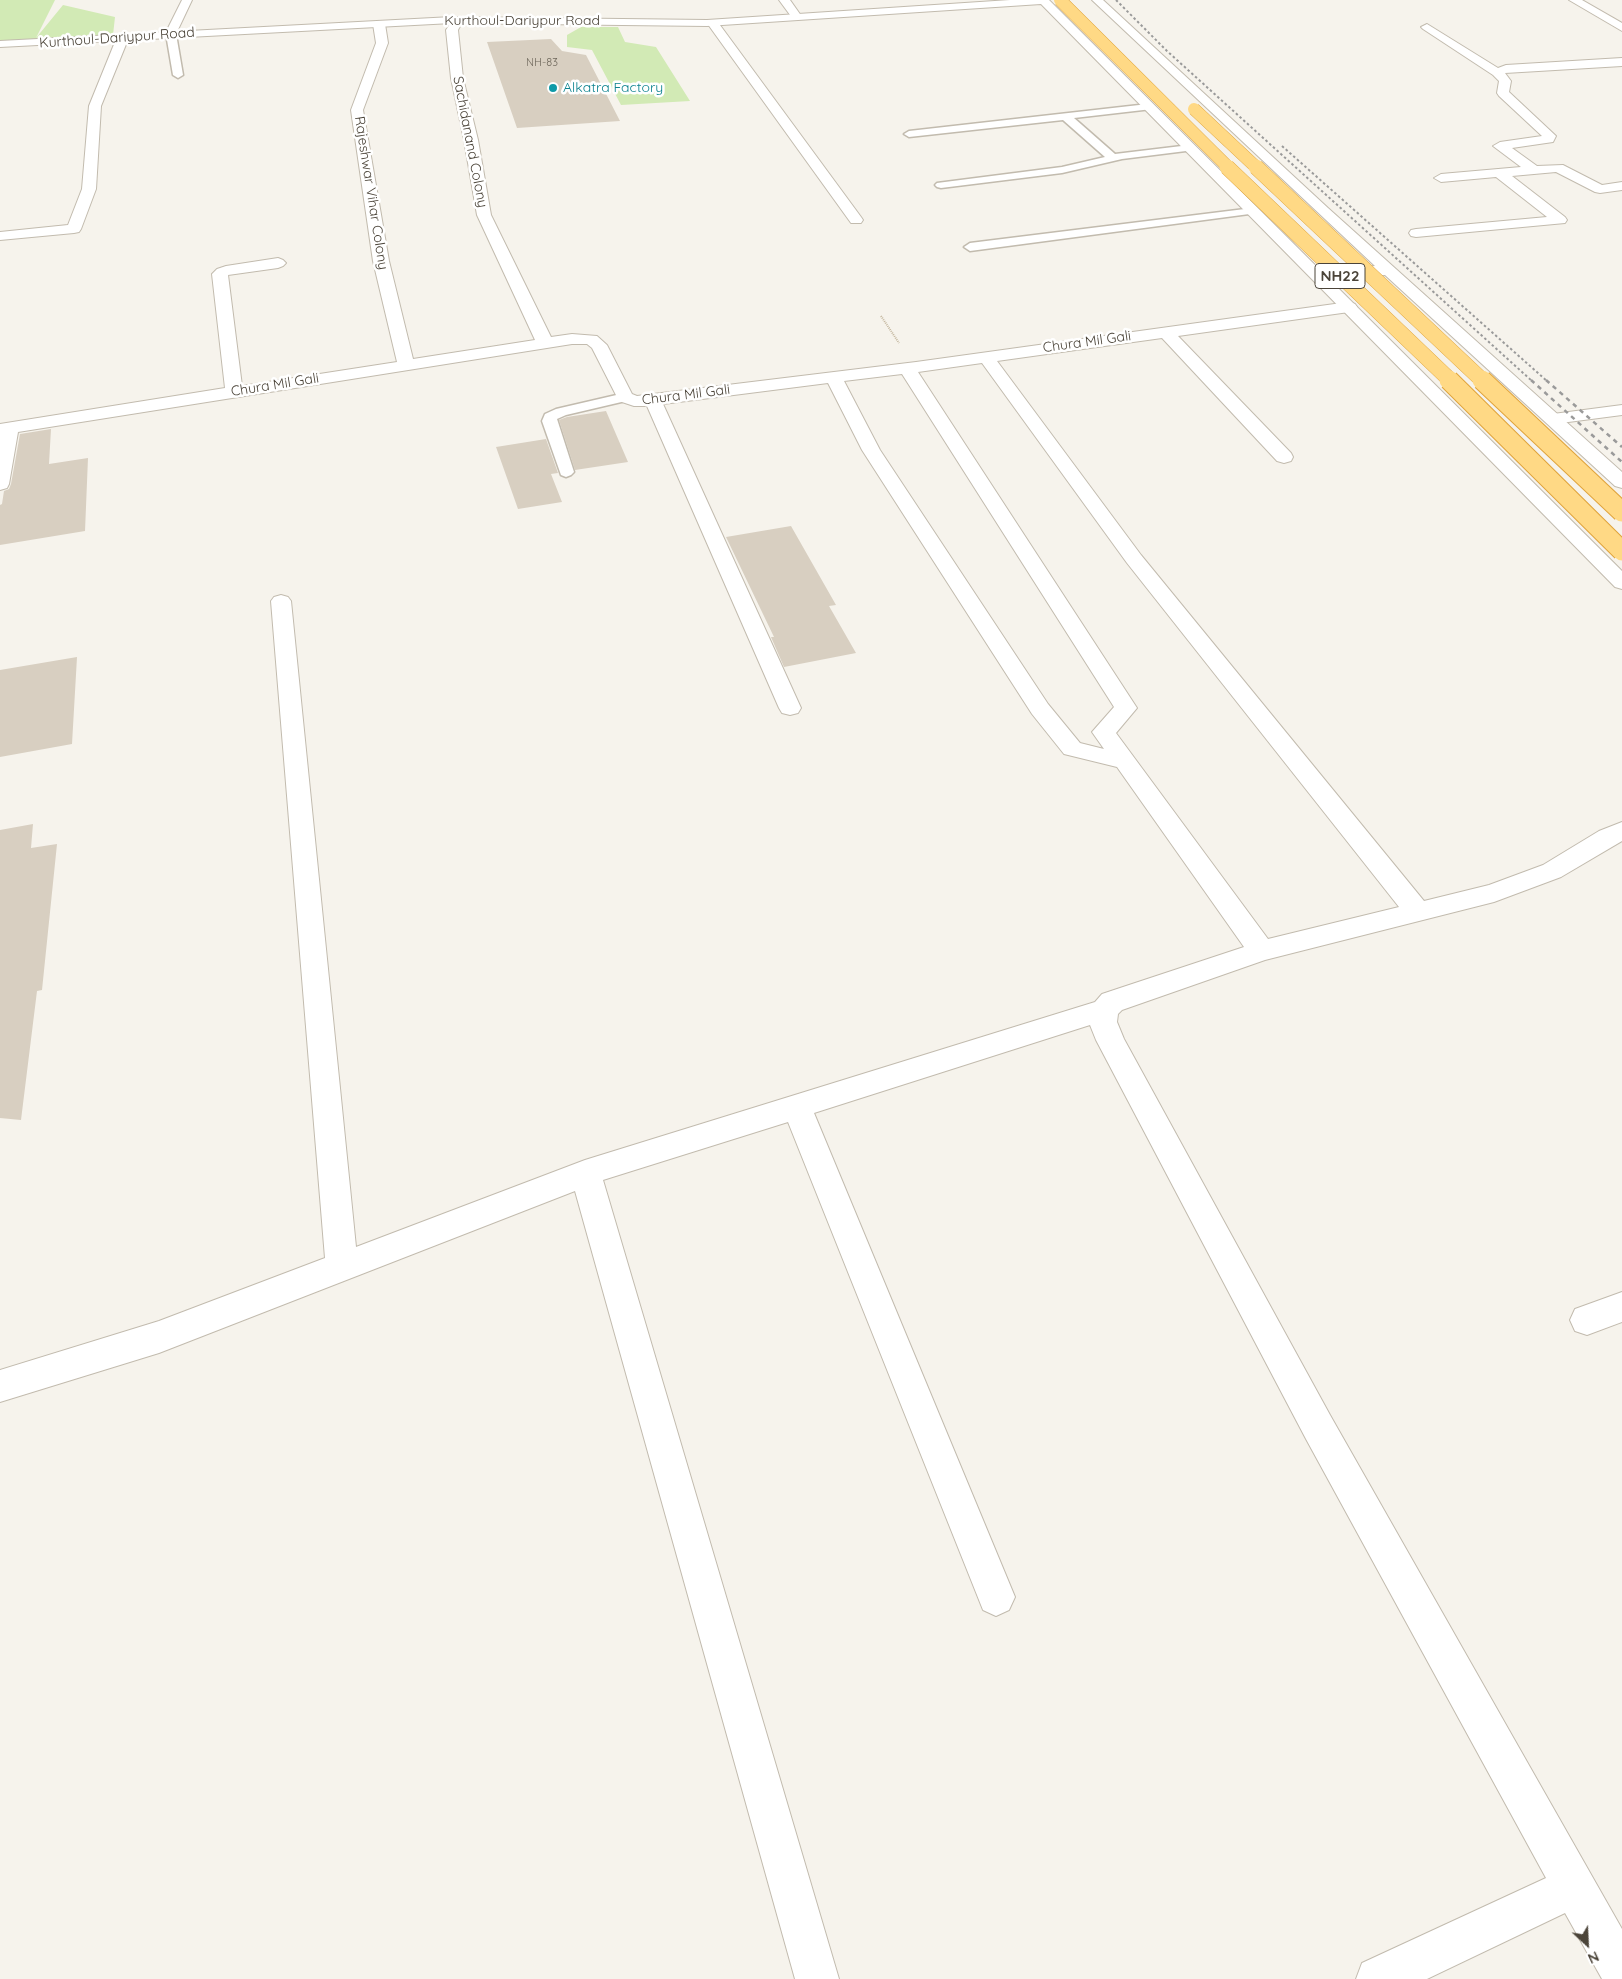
<!DOCTYPE html>
<style>
body{margin:0}
#map{position:relative;width:1622px;height:1979px;overflow:hidden;background:#f6f3ec;font-family:Quicksand,sans-serif}
canvas{display:block}
.north{position:absolute;left:1562px;top:1919px;width:50px;height:50px;-webkit-text-stroke:4px #fff;paint-order:stroke;rotate:155deg;font-size:14px;font-weight:700;line-height:20px;text-align:center;color:#4b4439}
.north::after{content:'';display:block;margin:auto;width:18px;height:22px;background:#4b4439;clip-path:polygon(50% 0,100% 100%,50% 72%,0 100%)}
</style>
<div id="map">
<canvas width="1622" height="1979"></canvas>
<div class="north">N</div>
</div>
<script>
const ctx = document.querySelector('canvas').getContext('2d');
ctx.lineJoin = 'round';
function fill(path, color) { ctx.fillStyle = color; ctx.fill(path, 'evenodd'); }
const shape = rows => new Path2D(rows.map(r => 'M' + r).join(''));
function strokePath(path, color, width, dash) { ctx.strokeStyle = color; ctx.lineWidth = width; ctx.lineCap = dash ? 'butt' : 'round'; ctx.setLineDash(dash || []); ctx.stroke(path); }
function label(font, color, halo, rows, align = 'center') {
  ctx.font = font + ' Quicksand,sans-serif'; ctx.lineWidth = 5; ctx.setLineDash([]); ctx.textBaseline = 'middle'; ctx.strokeStyle = halo; ctx.fillStyle = color; for (const [text, x, y, turn = 0] of rows) {
    ctx.save(); ctx.translate(x, y); ctx.rotate((+turn || 0) * Math.PI / 180); ctx.textAlign = isNaN(turn) ? turn : align; if (halo) ctx.strokeText(text, 0, 0); ctx.fillText(text, 0, 0); ctx.restore();
  }
}
fill(shape([
 [0,0,55,0,36,38,63,5,115,17,113,35,0,42],
 [581,27,618,27,625,42,656,47,690,101,621,105,592,50,567,47,567,35]
]), '#d2eab5');
fill(shape([
 [551,39,562,51,586,55,620,121,517,128,487,42],
 [606,411,628,462,575,470,559,420,567,417],
 [51,429,49,464,88,458,85,531,0,545,0,505,2,504,4,491,9,489,11,484,20,434],
 [546,439,558,473,551,474,562,502,518,509,496,447],
 [791,526,836,605,829,606,856,653,784,667,771,637,774,637,726,537],
 [77,657,72,744,0,757,0,670],
 [33,824,31,848,57,844,42,990,37,991,21,1120,0,1118,0,830]
]), '#d8cfc1');
const service = shape([
 [171,31,176,34,183,75,178,78,173,75,166,34,171,31],
 [1148,104,1152,105,1152,109,1074,118,1115,154,1190,145,1195,148,1194,150,1122,159,1062,173,941,188,937,187,935,185,937,183,1062,167,1105,157,1063,120,909,137,904,134,909,131,1148,104],
 [1253,208,1257,209,1259,211,1257,213,970,251,964,247,970,243,1253,208],
 [625,393,630,394,632,397,630,400,566,415,557,419,574,472,571,475,566,477,561,475,542,421,545,414,556,409,625,393]
]);
const minor = shape([
 [182,0,192,0,175,36,167,36,165,34,182,0],
 [779,0,790,0,802,17,801,19,793,19,779,0],
 [1569,0,1582,0,1622,23,1622,31,1569,0],
 [458,17,463,20,458,30,463,78,478,140,491,215,551,337,572,334,597,336,607,345,632,394,637,396,916,362,1349,302,1355,304,1357,307,1355,310,1349,312,1178,336,1291,453,1293,457,1291,461,1284,463,1277,461,1162,338,997,361,1141,555,1424,901,1489,885,1543,865,1599,831,1622,822,1622,841,1561,877,1494,902,1265,960,1122,1010,1118,1014,1117,1022,1124,1039,1330,1415,1622,1929,1622,1979,1602,1979,1565,1913,1427,1979,1356,1979,1362,1963,1546,1878,1306,1439,1096,1040,1090,1025,814,1113,1015,1597,1009,1610,996,1616,983,1610,788,1122,603,1180,839,1979,795,1979,575,1191,159,1353,0,1402,0,1370,159,1321,325,1258,271,601,274,597,281,595,288,597,291,601,356,1247,585,1160,1095,1002,1102,994,1120,988,1244,947,1117,767,1064,754,1032,714,862,450,828,383,663,404,801,708,798,713,790,715,782,713,779,708,647,406,634,406,619,401,592,348,587,344,572,344,18,432,9,484,7,488,0,490,0,424,225,388,212,274,217,269,226,266,278,258,283,260,286,263,283,266,278,268,228,275,242,386,397,362,373,261,351,110,376,43,373,24,375,22,379,21,385,24,388,43,363,110,389,261,413,359,535,340,477,215,464,140,451,78,446,30,454,18,458,17],
 [982,363,1127,563,1399,907,1268,939,1116,733,1137,708,918,372,982,363],
 [902,374,1114,707,1092,732,1104,749,1080,743,1048,704,880,450,844,381,902,374],
 [713,20,717,21,861,217,863,220,861,223,851,223,707,23,713,20],
 [1427,24,1498,68,1506,65,1622,58,1622,66,1505,73,1511,81,1509,92,1556,136,1553,142,1512,148,1537,166,1563,165,1602,185,1622,182,1622,190,1600,193,1595,192,1556,172,1512,176,1565,217,1567,220,1565,223,1416,237,1411,236,1409,233,1411,230,1416,229,1547,217,1496,177,1441,182,1434,178,1441,174,1521,167,1493,146,1500,142,1542,136,1499,96,1497,93,1499,81,1493,75,1423,29,1421,27,1427,24],
 [123,34,129,37,101,106,96,189,81,229,79,232,74,233,0,240,0,232,68,225,82,189,89,106,117,37,123,34],
 [1622,405,1622,415,1553,424,1547,423,1544,419,1547,415,1553,414,1622,405],
 [1622,1292,1622,1322,1587,1335,1575,1331,1570,1320,1575,1309,1622,1292]
]);
const tertiary = shape([
 [1010,0,1049,0,1320,270,1375,266,1092,0,1103,0,1328,208,1622,472,1622,488,1615,486,1385,275,1329,279,1622,571,1622,589,1615,587,1041,4,707,26,452,23,0,47,0,41,452,17,707,20,1010,0]
]);
strokePath(service, '#c2bbae', 3);
strokePath(minor, '#c2bbae', 2);
strokePath(tertiary, '#c2bbae', 2);
strokePath(shape([
 [881,316,899,343]
]), '#c4b79f', 2, [1, 1]);
fill(service, '#fff');
fill(minor, '#fff');
fill(tertiary, '#fff');
strokePath(shape([
 [1116,0,1167,51,1532,381],
 [1282,146,1547,381]
]), '#9a9a9a', 2, [2.5, 2.5]);
strokePath(shape([
 [1531,380,1622,462],
 [1546,380,1622,447]
]), '#9a9a9a', 2.5, [4.5, 4.5]);
const trunkBridgeFar2 = shape([
 [1060,0,1229,168],
 [1194,109,1257,168]
]);
const trunkBridgeFar1 = shape([
 [1227,167,1451,381],
 [1256,167,1483,381]
]);
const trunkBridge = shape([
 [1449,380,1622,551],
 [1482,380,1622,512]
]);
strokePath(trunkBridgeFar2, '#e0a43c', 13, []);
strokePath(trunkBridgeFar1, '#e0a43c', 16, []);
strokePath(trunkBridge, '#e0a43c', 21, []);
strokePath(trunkBridgeFar2, '#ffd985', 12);
strokePath(trunkBridgeFar1, '#ffd985', 15);
strokePath(trunkBridge, '#ffd985', 19);
for (const [x, y, r, color] of [
 [553,88,5,"#0f9aa8"]
]) { const dot = new Path2D(); dot.arc(x, y, r, 0, 2 * Math.PI); ctx.fillStyle = color; ctx.fill(dot); strokePath(dot, '#fff', 2); }
label('11px', '#6e675b', null, [
 ["NH-83",542,63]
]);
label('14px', '#4b4439', '#fff', [
 ["Kurthoul-Dariypur Road",522,21],
 ["Kurthoul-Dariypur Road",117,38,-4],
 ["Sachidanand Colony",470,142,79],
 ["Rajeshwar Vihar Colony",371,193,81],
 ["Chura Mil Gali",1087,342,-8],
 ["Chura Mil Gali",275,385,-9],
 ["Chura Mil Gali",686,395,-7]
]);
label('14px', '#0d838f', '#fff', [
 ["Alkatra Factory",563,88]
], 'left');
for (const [x, y, w] of [
 [1340,276,50]
]) { const box = new Path2D(); box.roundRect(x - w / 2, y - 12.5, w, 25, 4); ctx.fillStyle = '#fff'; ctx.fill(box); strokePath(box, '#4b4439', 1); }
label('bold 15px', '#4b4439', null, [
 ["NH22",1340,276]
]);
</script>
